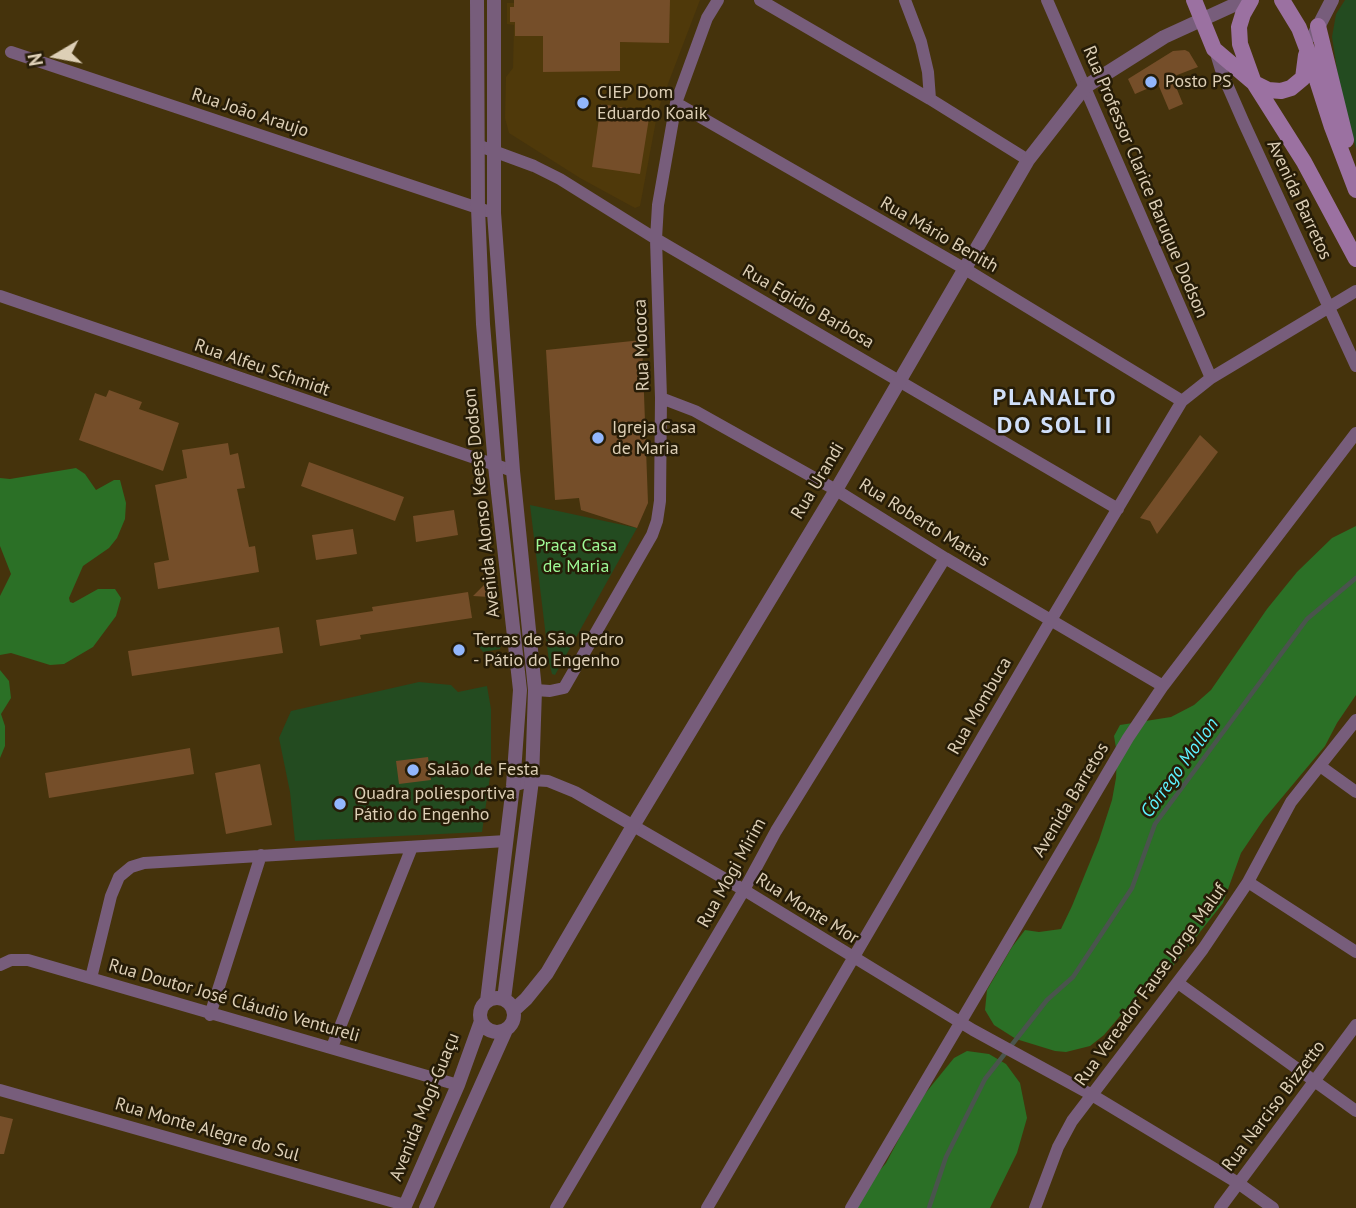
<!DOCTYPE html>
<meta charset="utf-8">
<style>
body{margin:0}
#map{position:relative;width:1356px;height:1208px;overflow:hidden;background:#45330c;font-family:"PT Sans",sans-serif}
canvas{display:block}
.north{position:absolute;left:21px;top:21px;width:70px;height:70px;-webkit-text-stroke:5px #261c07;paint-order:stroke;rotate:260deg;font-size:19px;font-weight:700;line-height:28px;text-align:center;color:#ddcfb6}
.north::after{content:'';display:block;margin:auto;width:24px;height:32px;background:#ddcfb6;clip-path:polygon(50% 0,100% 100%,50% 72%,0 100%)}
</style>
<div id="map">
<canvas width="1356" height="1208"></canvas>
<div class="north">N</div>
</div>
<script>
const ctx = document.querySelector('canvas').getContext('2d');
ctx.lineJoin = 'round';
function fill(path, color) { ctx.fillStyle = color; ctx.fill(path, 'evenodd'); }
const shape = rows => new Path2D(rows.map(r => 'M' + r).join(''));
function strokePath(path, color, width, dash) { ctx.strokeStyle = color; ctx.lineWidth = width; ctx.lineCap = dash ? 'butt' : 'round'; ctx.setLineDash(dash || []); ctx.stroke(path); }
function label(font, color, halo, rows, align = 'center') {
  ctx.font = font + ' "PT Sans",sans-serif'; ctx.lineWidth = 5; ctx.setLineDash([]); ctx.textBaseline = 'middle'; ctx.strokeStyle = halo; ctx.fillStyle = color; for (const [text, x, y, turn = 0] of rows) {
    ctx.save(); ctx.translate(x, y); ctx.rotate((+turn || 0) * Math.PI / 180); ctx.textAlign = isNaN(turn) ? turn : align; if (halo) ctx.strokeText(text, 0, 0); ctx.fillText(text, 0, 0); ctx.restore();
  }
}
fill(shape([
 [514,0,700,0,658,110,640,206,635,208,580,178,509,133,505,118,506,77,513,68,514,25,507,24,507,3,514,3]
]), '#4f390a');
fill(shape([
 [1345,0,1356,0,1356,149,1340,90,1332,37,1336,14],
 [530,505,637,528,555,675,552,674,549,662],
 [498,639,502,641,500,649,483,652,479,647,481,642],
 [419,682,451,685,458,692,487,686,491,709,491,770,482,832,295,841,290,792,279,738,291,711]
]), '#234b20');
fill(shape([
 [76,468,85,474,96,490,114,480,120,480,126,503,125,519,117,538,109,548,83,566,69,598,70,602,73,603,98,589,115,589,121,598,116,616,93,647,64,664,50,665,11,653,0,655,0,596,11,574,0,546,0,478,10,479],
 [1356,526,1356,695,1337,723,1325,746,1264,819,1241,853,1223,903,1173,966,1141,991,1104,1035,1090,1046,1066,1052,1055,1051,1016,1039,994,1025,985,1010,987,990,1012,947,1025,930,1039,932,1061,929,1072,906,1099,840,1112,800,1116,778,1117,754,1114,736,1120,725,1171,717,1194,705,1211,690,1267,609,1297,572,1332,538],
 [0,670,9,681,11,698,1,714,5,726,5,746,0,758],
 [967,1051,989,1054,1006,1064,1020,1083,1027,1118,1017,1153,990,1208,856,1208,864,1189,886,1163,919,1101,954,1058]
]), '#2b7026');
strokePath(shape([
 [929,1208,946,1157,985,1079,1047,1000,1073,977,1132,888,1155,824,1307,619,1356,578]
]), '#4a544d', 4.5);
fill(shape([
 [514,0,670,0,669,43,620,42,620,71,543,72,543,36,515,36,515,22,510,22,510,7,514,7],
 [1185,50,1189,52,1198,67,1172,77,1183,104,1169,110,1158,84,1135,94,1128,79,1173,51],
 [601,104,650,112,640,174,592,167],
 [642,340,648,503,637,528,581,510,579,498,555,500,546,350],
 [109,390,142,402,139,409,179,423,163,471,79,440,95,393,106,397],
 [1200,435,1218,452,1157,534,1150,521,1140,518],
 [228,443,230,455,238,453,245,488,237,489,249,547,255,546,259,572,158,589,154,563,169,560,155,485,187,478,182,450],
 [309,462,404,497,395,521,301,486],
 [454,510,458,535,416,542,413,516],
 [353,529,357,554,316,560,312,535],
 [484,585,491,589,489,597,473,596],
 [468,592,472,618,360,635,361,639,320,646,316,620,373,611,372,607],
 [279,627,283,653,132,676,128,651],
 [190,748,194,774,49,798,45,773],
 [428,757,431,780,399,784,396,761],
 [260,764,272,825,226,834,215,773],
 [0,1116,13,1119,4,1154,0,1154]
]), '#754e29');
strokePath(shape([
 [760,0,930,99,1028,160],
 [905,0,921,42,928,72,930,99],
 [1047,0,1211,378],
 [1215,50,1222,73,1243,121,1356,366],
 [11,52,487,211],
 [676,103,965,269,1182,401],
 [477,145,534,166,560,179,656,239,1118,509],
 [0,296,513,471],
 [661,398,695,411,836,490,945,558,1163,686],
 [535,690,550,691,564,688,652,535,657,521,660,501,661,398,656,239,658,205,676,103,707,18,718,0],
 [1320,766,1356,792],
 [513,786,532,780,548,781,575,792,744,890,973,1030,1092,1095,1238,1183,1273,1208],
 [1248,882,1356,952],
 [0,965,11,960,28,960,458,1085],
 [91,978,111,896,119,877,131,867,144,863,506,841],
 [1178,983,1356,1111],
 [210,1015,261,855],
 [332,1047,412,847],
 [0,1090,405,1205],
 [556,1208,744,890,776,831,945,558],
 [707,1208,1051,620,1182,401,1211,378,1356,291],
 [851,1208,1128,738,1163,686,1356,433],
 [1035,1208,1058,1147,1072,1121,1203,949,1248,882,1291,802,1356,720],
 [1220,1208,1356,1025]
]), '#775d7b', 12);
strokePath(shape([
 [477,0,478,208,483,324,495,466,520,690,513,786,487,1001],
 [494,0,494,213,513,471,535,690,532,780,504,999],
 [1314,35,1332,0],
 '480 1015a17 17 0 1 1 34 0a17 17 0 1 1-34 0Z',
 [514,1010,526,999,547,973,633,826,836,490,1028,160,1085,87,1164,37,1245,0],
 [404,1208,458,1085,481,1021],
 [426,1208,506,1030]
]), '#775d7b', 14);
strokePath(shape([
 [1194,0,1214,49,1254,83,1304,162,1356,259],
 [1251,0,1243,14,1239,27,1240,44,1254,83,1268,90,1281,91,1291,88,1303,78,1306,55],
 [1282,0,1299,28,1307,49,1332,127,1356,190],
 [1318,26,1346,140]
]), '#9b71a1', 16);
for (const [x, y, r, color] of [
 [1151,82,7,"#92b7fd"],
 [583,103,7,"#92b7fd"],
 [598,438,7,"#92b7fd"],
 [459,650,7,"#92b7fd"],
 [413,770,7,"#92b7fd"],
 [340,804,7,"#92b7fd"]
]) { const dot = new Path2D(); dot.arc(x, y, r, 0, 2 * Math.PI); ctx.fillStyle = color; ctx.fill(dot); strokePath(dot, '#261c07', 2.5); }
label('18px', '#ddcfb6', '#261c07', [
 ["Posto PS",1165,82],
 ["CIEP Dom",597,93],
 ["Eduardo Koaik",597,114],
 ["Igreja Casa",612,428],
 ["de Maria",612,449],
 ["Terras de São Pedro",473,640],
 ["- Pátio do Engenho",473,661],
 ["Salão de Festa",427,770],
 ["Quadra poliesportiva",354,794],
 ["Pátio do Engenho",354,815]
], 'left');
label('18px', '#ddcfb6', '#261c07', [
 ["Rua João Araujo",250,113,18],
 ["Rua Professor Clarice Baruque Dodson",1145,182,67],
 ["Avenida Barretos",1299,200,65],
 ["Rua Mário Benith",939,235,30],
 ["Rua Egidio Barbosa",808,307,30],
 ["Rua Mococa",642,345,-92],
 ["Rua Alfeu Schmidt",262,368,19],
 ["Rua Urandi",818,481,-59],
 ["Avenida Alonso Keese Dodson",482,503,-96],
 ["Rua Roberto Matias",924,523,32],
 ["Rua Mombuca",980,706,-60],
 ["Avenida Barretos",1071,800,-59],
 ["Rua Mogi Mirim",732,873,-61],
 ["Rua Monte Mor",807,909,32],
 ["Rua Vereador Fause Jorge Maluf",1151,985,-54],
 ["Rua Doutor José Cláudio Ventureli",234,1001,16],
 ["Rua Narciso Bizzetto",1274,1106,-53],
 ["Avenida Mogi-Guaçu",425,1107,-68],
 ["Rua Monte Alegre do Sul",207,1130,16]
]);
label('18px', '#9ef996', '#261c07', [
 ["Praça Casa",576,546],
 ["de Maria",576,567]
]);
label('italic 19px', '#5df2fe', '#261c07', [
 ["Córrego Mollon",1180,768,-54]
]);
ctx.letterSpacing = '2px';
label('bold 24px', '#d0dff9', '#261c07', [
 ["PLANALTO",1055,398],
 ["DO SOL II",1055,426]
]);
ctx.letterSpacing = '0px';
</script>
